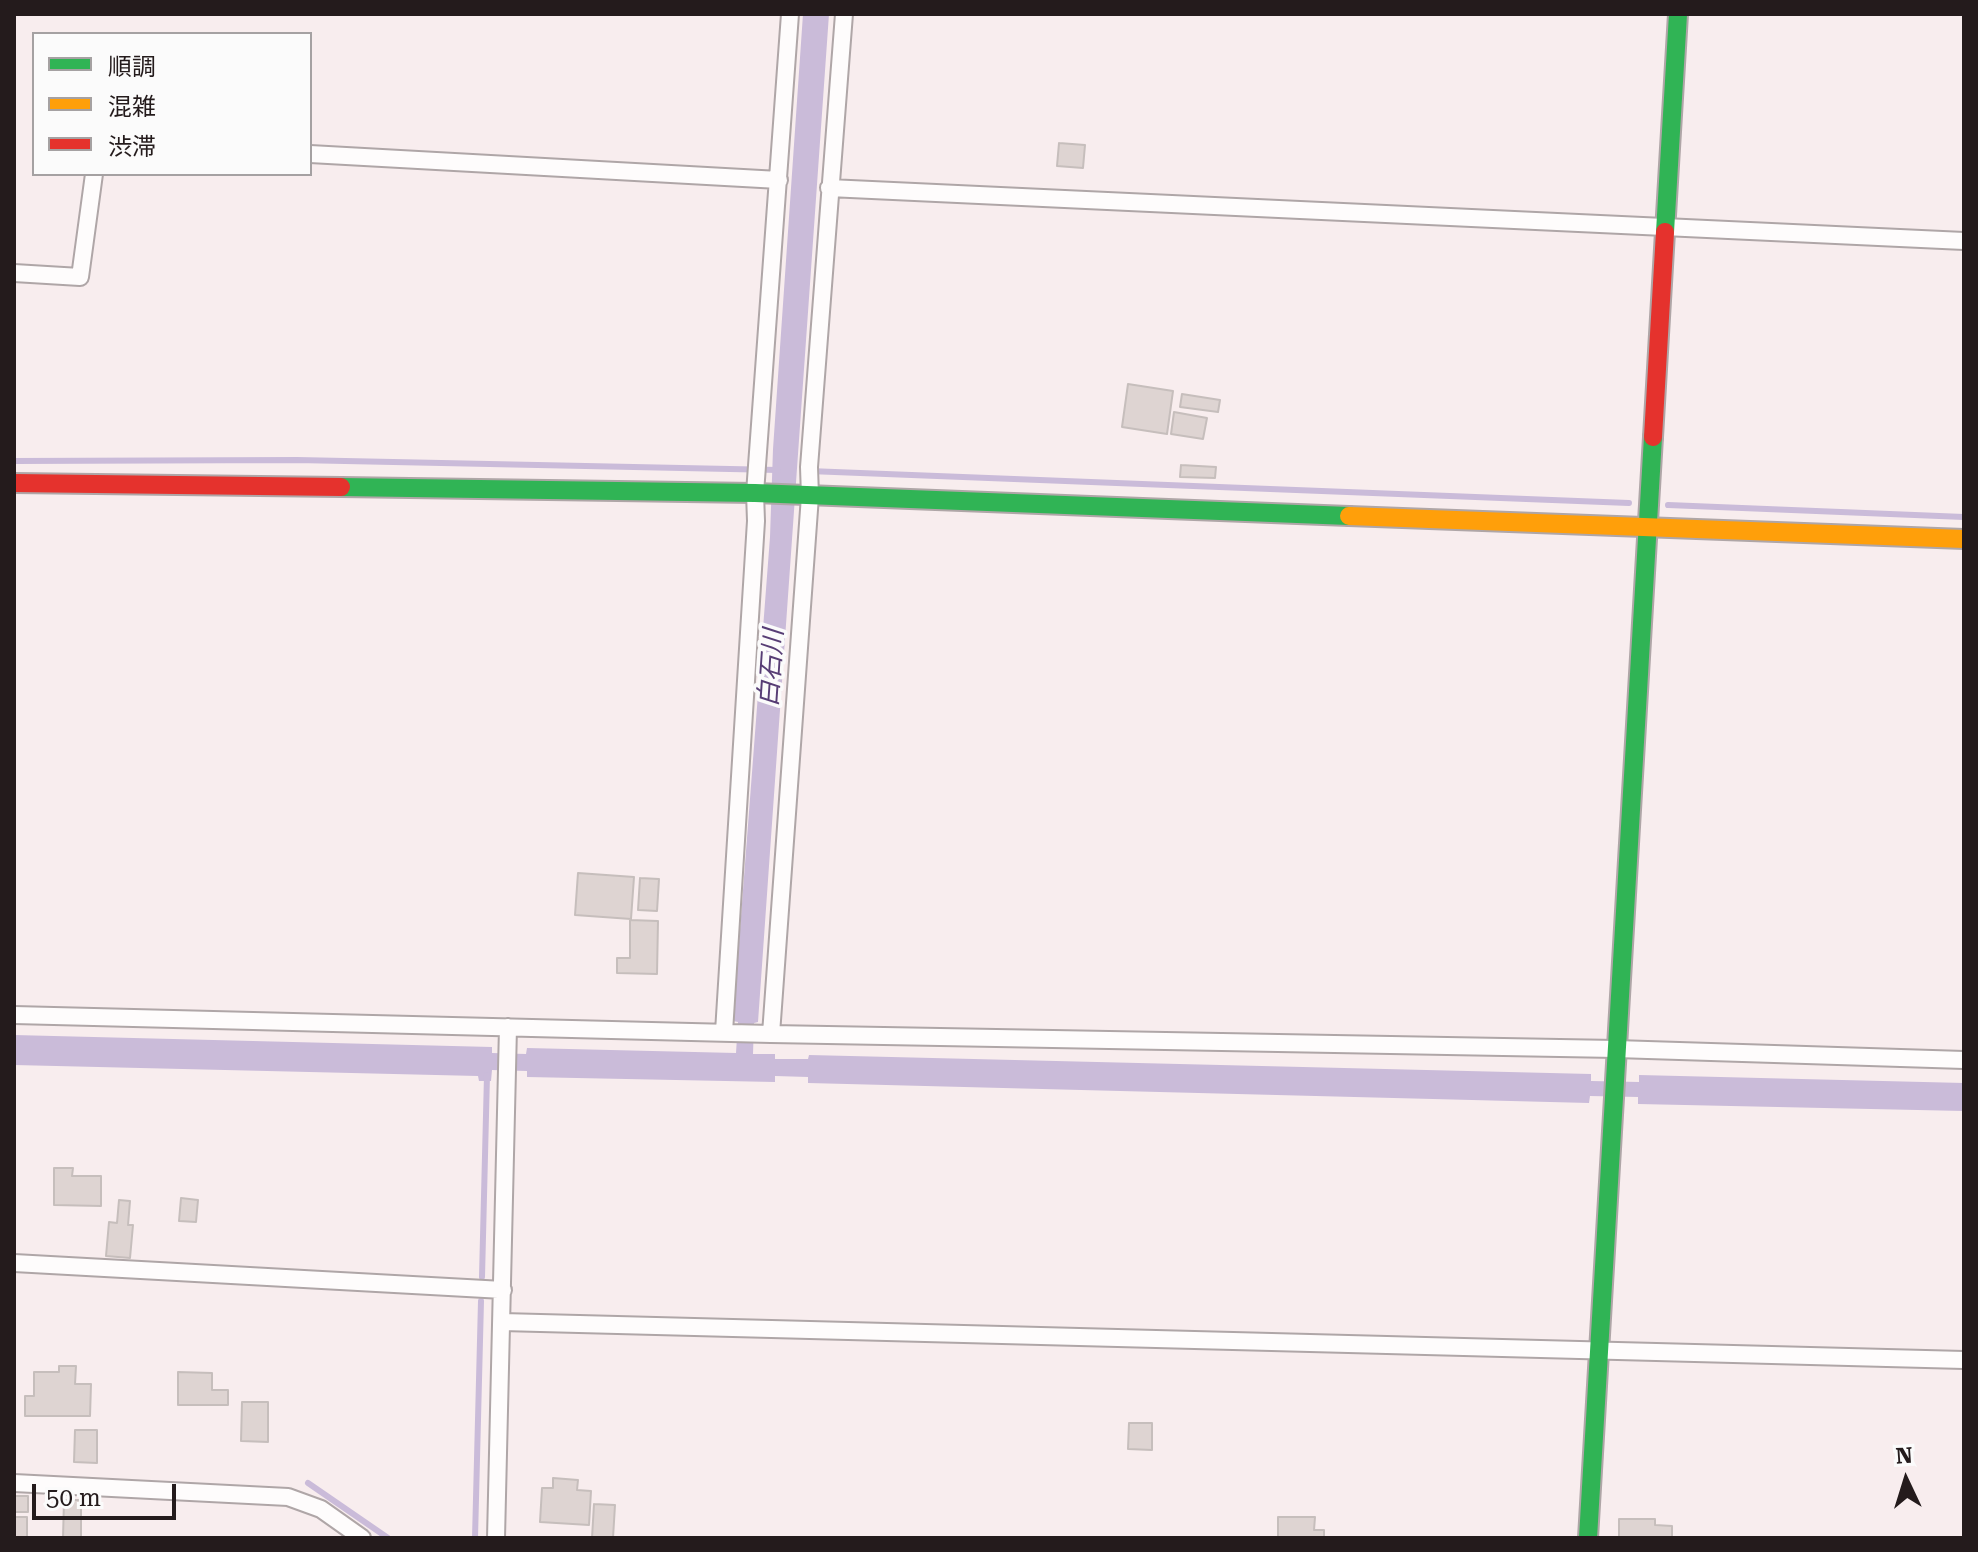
<!DOCTYPE html>
<meta charset="utf-8">
<style>
body{margin:0}
#map{position:relative;width:1978px;height:1552px;overflow:hidden;background:#f8edee;font-family:"Roboto Serif","Noto Sans JP",serif}
canvas{display:block}
.frame{position:absolute;inset:0;border:16px solid #241b1c;pointer-events:none}
.legend{position:absolute;left:32px;top:32px;width:280px;height:144px;box-sizing:border-box;background:#fbfbfb;border:2px solid #a5a1a2;margin:0;padding:10px 14px;list-style:none;font-size:24px;color:#241b1c}
.legend li{display:flex;align-items:center;gap:16px;height:40px}
.legend b{width:40px;border:2px solid #a5a1a2}
.north{position:absolute;left:1866px;top:1440px;width:80px;height:80px;-webkit-text-stroke:6px #fbfbfb;paint-order:stroke;rotate:356deg;font-size:22px;font-weight:700;line-height:32px;text-align:center;color:#241b1c}
.north::after{content:'';display:block;margin:auto;width:28px;height:36px;background:#241b1c;clip-path:polygon(50% 0,100% 100%,50% 72%,0 100%)}
.scale{position:absolute;left:32px;top:1484px;width:144px;height:36px;box-sizing:border-box;border:4px solid #241b1c;border-top:0;padding-left:10px;font-size:24px;line-height:28px;white-space:nowrap;color:#241b1c;-webkit-text-stroke:6px #fbfbfb;paint-order:stroke}
</style>
<div id="map">
<canvas width="1978" height="1552"></canvas>
<div class="frame"></div>
<ul class="legend">
<li><b style="height:10px;background:#30b455"></b>順調</li>
<li><b style="height:10px;background:#ff9f0a"></b>混雑</li>
<li><b style="height:10px;background:#e5322d"></b>渋滞</li>
</ul>
<div class="north">N</div>
<div class="scale">50 m</div>
</div>
<script>
const ctx = document.querySelector('canvas').getContext('2d');
ctx.lineJoin = 'round';
function fill(path, color) { ctx.fillStyle = color; ctx.fill(path, 'evenodd'); }
const shape = rows => new Path2D(rows.map(r => 'M' + r).join(''));
function strokePath(path, color, width, dash) { ctx.strokeStyle = color; ctx.lineWidth = width; ctx.lineCap = dash ? 'butt' : 'round'; ctx.setLineDash(dash || []); ctx.stroke(path); }
function label(font, color, halo, rows, align = 'center') {
  ctx.font = font + ' "Roboto Serif","Noto Sans JP",serif'; ctx.lineWidth = 7; ctx.setLineDash([]); ctx.textBaseline = 'middle'; ctx.strokeStyle = halo; ctx.fillStyle = color; for (const [text, x, y, turn = 0] of rows) {
    ctx.save(); ctx.translate(x, y); ctx.rotate((+turn || 0) * Math.PI / 180); ctx.textAlign = isNaN(turn) ? turn : align; if (halo) ctx.strokeText(text, 0, 0); ctx.fillText(text, 0, 0); ctx.restore();
  }
}
fill(shape([
 [803,14,829,14,758,1022,754,1023,753,1054,775,1054,775,1059,808,1059,809,1055,1591,1074,1591,1081,1639,1082,1639,1075,1964,1083,1964,1111,1638,1104,1638,1097,1590,1096,1589,1103,808,1083,808,1077,775,1076,775,1082,527,1077,527,1071,492,1070,491,1081,479,1081,478,1076,14,1065,14,1035,492,1047,492,1053,526,1054,527,1048,736,1053,738,1022,733,1021,770,537,773,449]
]), '#cabbd9');
strokePath(shape([
 [14,461,297,460,778,470],
 [809,471,1629,503],
 [1668,505,1964,517],
 [482,1277,487,1075],
 [308,1483,388,1538],
 [475,1538,481,1301]
]), '#cabbd9', 6);
const building = shape([
 [1059,143,1085,145,1083,168,1057,166,1059,143],
 [1128,384,1173,391,1167,434,1122,427,1128,384],
 [1182,394,1220,400,1218,412,1180,407,1182,394],
 [1174,412,1207,418,1203,439,1171,434,1174,412],
 [1181,465,1216,467,1215,478,1180,477,1181,465],
 [578,873,634,877,631,919,575,915,578,873],
 [640,878,659,879,657,911,638,910,640,878],
 [630,920,658,921,657,974,617,973,617,958,630,958,630,920],
 [54,1168,73,1168,72,1176,101,1176,101,1206,54,1205,54,1168],
 [181,1198,198,1200,196,1222,179,1221,181,1198],
 [119,1200,130,1201,128,1225,133,1225,130,1258,106,1256,109,1222,117,1223,119,1200],
 [59,1366,76,1366,75,1384,91,1384,90,1416,25,1416,25,1396,34,1396,34,1372,59,1372,59,1366],
 [178,1372,212,1373,212,1390,228,1390,228,1405,178,1405,178,1372],
 [242,1402,268,1402,268,1442,241,1441,242,1402],
 [1129,1423,1152,1423,1152,1450,1128,1449,1129,1423],
 [75,1430,97,1430,97,1463,74,1462,75,1430],
 [553,1478,578,1480,577,1490,591,1491,589,1525,540,1522,542,1488,553,1488,553,1478],
 [14,1496,28,1496,28,1512,14,1512,14,1496],
 [64,1500,81,1500,81,1538,63,1538,64,1500],
 [594,1504,615,1505,613,1538,592,1538,594,1504],
 [14,1517,27,1517,27,1538,14,1538,14,1517],
 [1278,1517,1315,1517,1314,1530,1324,1530,1324,1538,1278,1538,1278,1517],
 [1619,1519,1655,1519,1655,1525,1672,1526,1672,1538,1619,1538,1619,1519]
]);
fill(building, '#ded4d2');
strokePath(building, '#c6bebc', 2);
const street = shape([
 [310,154,779,180],
 [829,188,1964,241],
 [14,273,80,277,94,174],
 [14,1015,771,1034,1616,1049,1964,1060],
 [724,1032,756,521,755,493,790,14],
 [771,1034,810,496,809,467,844,14],
 [14,1263,503,1290],
 [502,1322,1964,1360],
 [14,1483,288,1497,321,1509,362,1538],
 [496,1538,508,1027]
]);
const fast = shape([
 [1665,232,1678,14],
 [341,487,755,493,1349,516],
 [1588,1538,1653,437]
]);
const slow = shape([
 [1349,516,1964,539]
]);
const jam = shape([
 [1653,437,1665,232],
 [14,483,341,487]
]);
strokePath(street, '#afa6a7', 20);
strokePath(fast, '#afa6a7', 22);
strokePath(slow, '#afa6a7', 22);
strokePath(jam, '#afa6a7', 22);
strokePath(street, '#fefcfc', 16);
strokePath(fast, '#30b455', 18);
strokePath(slow, '#ff9f0a', 18);
strokePath(jam, '#e5322d', 18);
label('italic 26px', '#573d75', '#fbfbfb', [
 ["白石川",772,668,-86]
]);
</script>
